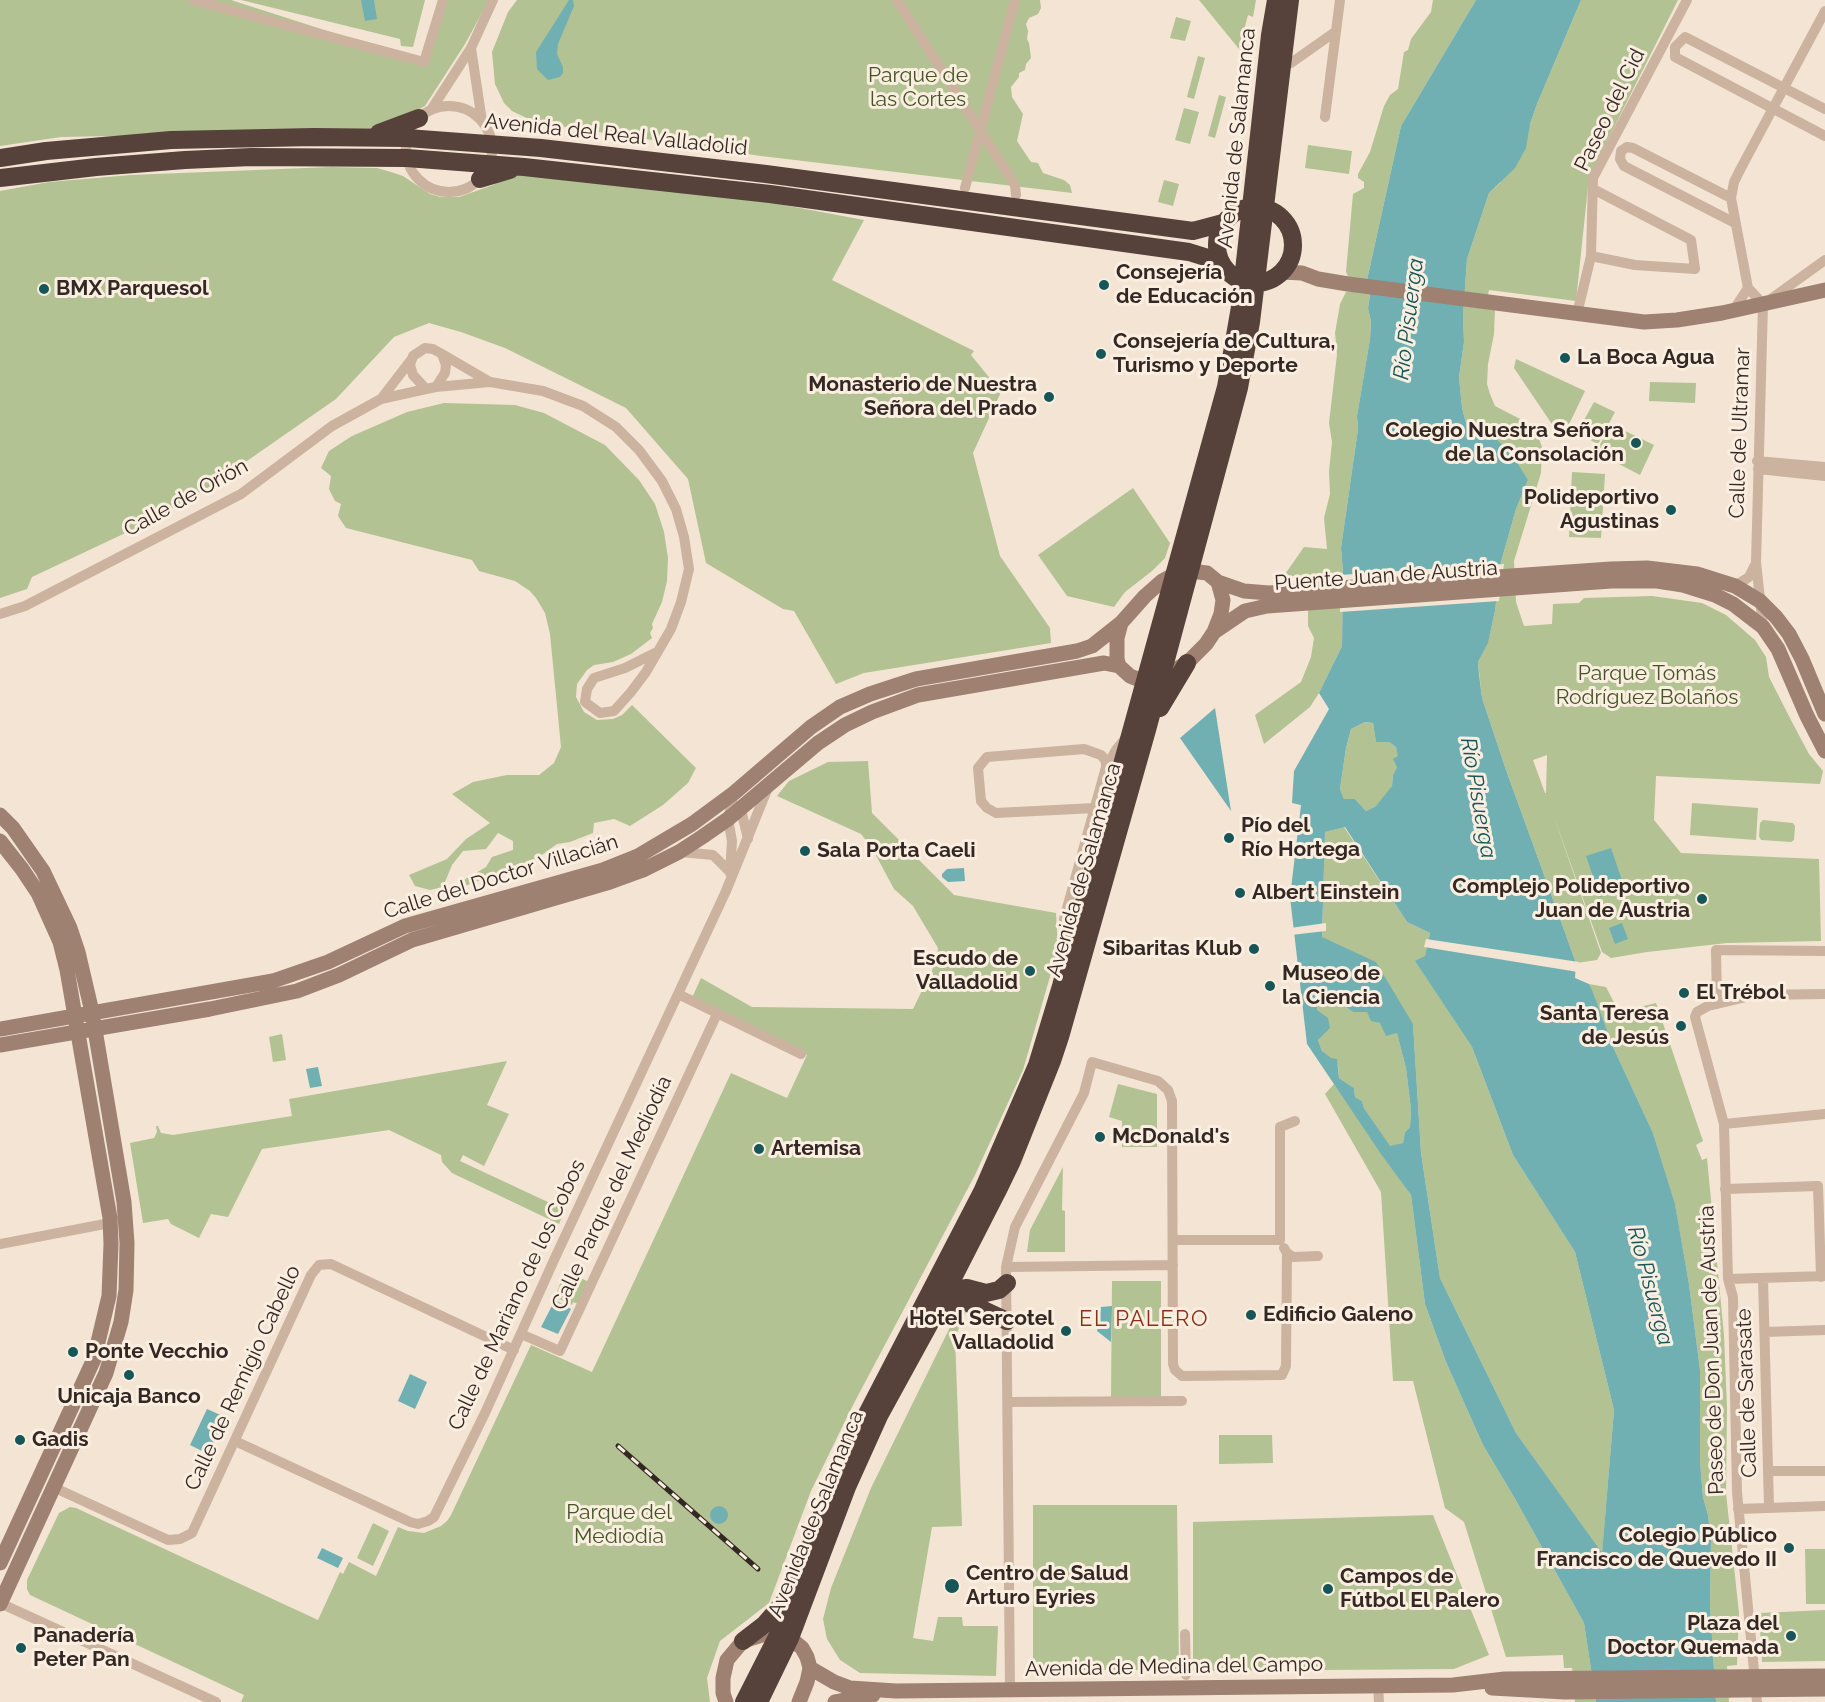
<!DOCTYPE html>
<meta charset="utf-8">
<style>
body{margin:0}
canvas{display:block;background:#f3e4d4}
</style>
<canvas width="1825" height="1702"></canvas>
<script>
const ctx = document.querySelector('canvas').getContext('2d');
ctx.lineJoin = 'round';
function fill(path, color) { ctx.fillStyle = color; ctx.fill(path, 'evenodd'); }
const shape = rows => new Path2D(rows.map(r => 'M' + r).join(''));
function strokePath(path, color, width, dash) { ctx.strokeStyle = color; ctx.lineWidth = width; ctx.lineCap = dash ? 'butt' : 'round'; ctx.setLineDash(dash || []); ctx.stroke(path); }
function label(font, color, halo, rows, align = 'center') {
  ctx.font = font + ' Raleway,sans-serif'; ctx.lineWidth = 6; ctx.setLineDash([]); ctx.textBaseline = 'middle'; ctx.strokeStyle = halo; ctx.fillStyle = color; for (const [text, x, y, turn = 0] of rows) {
    ctx.save(); ctx.translate(x, y); ctx.rotate((+turn || 0) * Math.PI / 180); ctx.textAlign = isNaN(turn) ? turn : align; if (halo) ctx.strokeText(text, 0, 0); ctx.fillText(text, 0, 0); ctx.restore();
  }
}
fill(shape([
 [0,0,231,0,424,62,443,0,489,0,465,44,425,106,403,118,367,131,61,137,0,146],
 [241,0,425,0,413,47,401,46,400,39],
 [517,0,1040,0,1041,8,1038,14,1029,18,1026,24,1028,31,1027,39,1029,43,1031,58,1026,64,1025,70,1019,73,1019,77,1011,87,1012,97,1023,114,1017,141,1031,162,1038,163,1043,173,1064,180,1070,185,1072,193,761,156,537,123,512,111,504,103,495,84,492,52,508,12],
 [1199,0,1256,0,1253,17,1248,15,1239,49],
 [1433,0,1476,0,1401,126,1367,280,1370,296,1368,308,1371,322,1370,339,1357,416,1358,429,1341,548,1343,572,1342,646,1319,693,1310,707,1264,744,1255,715,1301,682,1311,657,1314,638,1308,626,1308,575,1283,577,1304,547,1327,549,1324,518,1330,494,1329,471,1332,442,1329,423,1337,354,1335,333,1340,304,1346,292,1355,292,1346,272,1353,194,1364,188,1364,182,1358,178,1358,174,1370,152,1384,106,1390,95,1398,89,1404,52,1408,50,1411,39,1431,12],
 [1581,0,1678,0,1589,177,1576,301,1489,290,1488,295,1495,309,1494,334,1488,364,1487,384,1490,394,1495,406,1524,421,1537,433,1542,447,1541,473,1514,561,1516,602,1524,626,1552,624,1553,604,1579,603,1584,598,1652,596,1702,603,1726,615,1755,640,1766,657,1769,677,1792,722,1809,754,1823,771,1820,784,1656,776,1654,820,1681,853,1819,859,1821,941,1727,943,1647,952,1611,958,1602,952,1552,811,1601,953,1597,960,1576,963,1506,770,1482,698,1478,662,1488,642,1495,611,1501,562,1516,509,1528,480,1488,432,1480,434,1474,439,1469,434,1462,408,1459,377,1464,342,1463,316,1467,259,1489,193,1500,183,1530,124,1537,104],
 [1547,755,1546,793,1545,793,1533,760],
 [1176,17,1191,21,1185,41,1170,38],
 [1198,56,1205,58,1194,99,1187,97],
 [1219,95,1226,97,1215,138,1208,136],
 [1184,108,1199,112,1190,144,1175,140],
 [1308,145,1352,151,1349,174,1305,168],
 [331,167,377,168,391,172,403,176,430,194,440,197,459,197,493,185,509,176,523,175,768,202,864,220,832,280,974,351,971,355,1001,392,973,453,1000,556,1050,628,1051,643,864,673,836,684,794,611,783,609,706,563,688,479,626,408,505,348,461,332,429,323,394,337,336,399,211,486,136,528,32,577,27,589,0,598,0,191,49,182,131,175],
 [1164,180,1179,184,1173,206,1158,202],
 [1516,359,1585,391,1562,439,1514,368],
 [1650,382,1696,383,1695,403,1649,401],
 [1594,402,1615,412,1598,444,1577,433],
 [444,403,515,405,544,413,605,445,639,480,655,504,664,532,668,558,667,581,662,602,652,624,653,628,650,633,652,638,631,654,613,662,594,665,587,670,577,684,576,697,584,712,597,720,613,719,622,715,632,705,696,768,688,783,663,805,630,826,614,819,594,823,593,833,570,842,557,844,539,857,465,886,462,881,486,867,492,857,513,850,513,841,498,833,486,849,463,851,452,865,443,887,430,890,415,886,409,875,447,859,466,839,490,823,452,794,473,782,507,775,539,775,554,763,561,747,550,634,545,613,536,598,530,591,515,581,479,571,472,560,346,528,338,516,341,504,335,501,329,489,331,476,321,468,329,451,352,436,407,412],
 [1611,424,1654,445,1640,475,1596,452],
 [1572,472,1605,474,1601,538,1569,537],
 [1133,488,1170,543,1165,558,1152,571,1125,592,1114,607,1067,596,1038,555],
 [1365,722,1373,723,1376,741,1389,742,1396,747,1399,756,1397,767,1393,775,1392,786,1384,799,1376,806,1366,811,1355,799,1344,799,1340,789,1346,748,1351,729],
 [868,761,872,813,954,895,1056,913,1058,949,1023,1070,975,1175,853,1405,811,1491,769,1603,720,1641,707,1678,710,1702,241,1702,244,1695,30,1595,27,1589,27,1580,59,1513,70,1507,76,1508,318,1620,340,1572,343,1574,349,1562,376,1576,398,1527,408,1531,424,1533,441,1526,447,1521,451,1515,531,1345,592,1372,731,1073,787,1098,807,1055,691,1000,701,978,752,1007,913,1009,936,962,938,948,913,906,894,889,872,848,861,834,777,796,789,781,828,762],
 [1692,803,1758,808,1756,840,1690,835],
 [1763,820,1793,823,1795,826,1794,840,1791,842,1761,840,1759,836,1760,823],
 [1344,827,1407,922,1430,933,1425,957,1416,962,1472,1047,1513,1155,1575,1252,1614,1410,1602,1554,1516,1433,1440,1278,1421,1153,1413,1024,1322,937,1325,832],
 [1589,984,1606,987,1619,1012,1656,1003,1703,1141,1696,1145,1702,1160,1707,1158,1724,1335,1727,1408,1726,1493,1739,1613,1737,1665,1727,1666,1729,1702,1716,1702,1710,1605,1711,1540,1708,1515,1703,1497,1700,1462,1700,1370,1689,1284,1675,1205,1653,1133,1614,1049],
 [1323,991,1353,1012,1367,1012,1380,1023,1397,1032,1406,1068,1411,1110,1410,1127,1405,1132,1403,1143,1390,1147,1364,1108,1362,1101,1355,1097,1354,1088,1339,1078,1338,1065,1322,1051,1318,1040,1325,1032,1317,1010,1318,1001],
 [282,1034,286,1060,273,1062,269,1037],
 [507,1061,487,1105,509,1114,484,1166,463,1155,460,1161,565,1210,559,1224,452,1173,442,1162,441,1155,389,1130,262,1149,228,1217,211,1214,199,1238,171,1224,168,1219,143,1223,130,1143,154,1138,157,1132,156,1126,158,1126,161,1133,173,1135,292,1116,289,1099],
 [1118,1084,1157,1094,1157,1147,1122,1147,1122,1121,1109,1117],
 [1334,1084,1411,1195,1425,1304,1446,1362,1483,1445,1514,1497,1584,1623,1596,1702,1575,1702,1572,1668,1564,1668,1563,1655,1506,1657,1464,1522,1445,1508,1413,1381,1393,1381,1381,1192,1325,1094],
 [1063,1167,1062,1210,1065,1211,1065,1252,1027,1252,1030,1230],
 [565,1271,589,1282,578,1304,573,1302,572,1305,555,1297],
 [1112,1281,1161,1281,1161,1397,1111,1397],
 [958,1311,966,1312,955,1337,962,1526,932,1527,913,1638,933,1641,938,1617,962,1617,963,1626,998,1626,996,1676,860,1673,840,1660,827,1639,823,1619,831,1588,871,1488],
 [1219,1435,1272,1435,1273,1463,1219,1464],
 [1033,1505,1177,1505,1179,1670,1033,1670],
 [1433,1515,1489,1655,1454,1669,1193,1671,1193,1522],
 [373,1523,389,1531,373,1566,357,1558],
 [1805,1549,1825,1549,1825,1604,1806,1604],
 [1825,1610,1825,1661,1762,1662,1759,1613]
]), '#b3c293');
fill(shape([
 [361,0,374,0,377,19,365,21],
 [569,0,573,0,574,6,558,44,557,54,563,67,563,73,560,77,548,80,537,69,536,52],
 [1476,0,1581,0,1537,104,1530,124,1526,148,1515,168,1489,193,1467,259,1463,316,1464,342,1459,377,1462,408,1469,434,1473,438,1485,432,1496,439,1511,453,1528,480,1516,509,1501,562,1495,611,1488,643,1478,662,1479,674,1482,698,1506,770,1576,963,1575,978,1589,984,1592,990,1614,1049,1653,1133,1675,1204,1689,1284,1700,1370,1700,1462,1703,1497,1708,1515,1711,1540,1710,1605,1716,1702,1596,1702,1584,1623,1514,1497,1483,1445,1446,1362,1425,1304,1411,1195,1381,1154,1307,1044,1290,897,1301,805,1292,803,1294,771,1329,709,1319,693,1342,646,1343,572,1341,548,1358,429,1357,416,1370,339,1371,322,1368,308,1370,296,1367,280,1401,126],
 [1365,722,1373,723,1376,742,1389,742,1396,747,1398,756,1393,759,1397,767,1393,775,1392,786,1376,806,1366,811,1355,799,1344,799,1340,789,1346,748,1351,729],
 [1345,827,1407,922,1430,933,1425,956,1415,961,1472,1047,1513,1155,1575,1252,1614,1410,1602,1553,1516,1433,1440,1278,1421,1153,1413,1024,1376,962,1322,937,1325,832],
 [1323,991,1353,1012,1367,1012,1371,1021,1380,1023,1386,1036,1397,1033,1406,1068,1411,1110,1410,1127,1405,1132,1403,1143,1390,1146,1364,1108,1362,1101,1355,1097,1354,1088,1339,1078,1337,1059,1331,1058,1322,1051,1318,1040,1330,1028,1328,1018,1317,1010,1318,1001],
 [1215,708,1231,811,1180,738],
 [1611,848,1625,889,1600,897,1586,856],
 [964,868,965,881,948,882,942,877,942,874,947,869],
 [1622,923,1628,939,1615,944,1609,928],
 [318,1067,322,1086,310,1088,306,1069],
 [555,1300,571,1309,558,1334,541,1327],
 [1112,1306,1111,1342,1097,1331,1101,1307],
 [410,1374,427,1382,415,1409,398,1401],
 [207,1409,225,1417,208,1454,190,1445],
 '710 1515a9 9 0 1 1 18 0a9 9 0 1 1-18 0Z',
 [322,1548,343,1558,338,1568,317,1558]
]), '#71b0b2');
fill(shape([
 [1504,564,1499,601,1340,612,1340,575],
 [1326,923,1326,931,1291,935,1290,928],
 [1426,939,1579,962,1578,972,1424,947]
]), '#f3e4d4');
strokePath(shape([
 [193,0,424,62,443,0],
 [897,0,1015,185,1016,195],
 [471,48,482,121],
 [1291,63,1335,32],
 '406 149a43 43 0 1 1 86 0a43 43 0 1 1-86 0Z',
 [1825,109,1685,37,1675,47,1675,57,1825,136],
 [431,110,471,48,493,0],
 [1325,117,1340,0],
 [965,188,1015,0],
 [1731,198,1633,148,1627,147,1621,151,1620,159,1624,166,1735,223],
 [1591,256,1635,265,1695,269,1691,240,1593,189],
 [1768,301,1825,260],
 [1763,304,1748,288,1731,198,1734,182,1741,168,1825,11],
 [1763,304,1756,562,1763,627],
 [1733,311,1748,288],
 [1577,314,1591,256,1593,178,1687,0],
 [425,348,433,349,442,354,446,365,445,373,436,387,426,389,413,375,410,365,413,356,425,348],
 [442,354,490,382],
 [436,387,490,382,543,391,583,406,616,427,639,450,662,481,676,509,684,537,689,569,681,602,671,629,646,672,631,692,614,711,600,713,585,702,587,689,594,678,625,668,657,652],
 [381,399,411,360],
 [1757,461,1825,467],
 [1758,469,1825,476],
 [1735,586,1749,577,1755,565],
 [0,614,25,606,241,494,332,426,381,399,426,389],
 [1095,808,996,813,987,808,981,801,978,768,987,757,1084,749,1101,755,1106,761,1106,767],
 [735,809,742,814,748,839],
 [680,852,713,855,730,872],
 [730,873,732,841,728,819,734,793],
 [1068,948,1064,919,1106,767,1116,750,1125,739],
 [678,994,801,1054],
 [1717,1004,1716,950,1825,951],
 [1724,1124,1825,1114],
 [1725,1189,1818,1186,1821,1277],
 [1173,1240,1280,1240,1280,1127,1295,1121],
 [0,1244,110,1223],
 [1284,1248,1287,1253,1293,1257,1318,1256],
 [1006,1267,1173,1265],
 [1763,1278,1769,1507],
 [1728,1279,1825,1276],
 [1765,1332,1825,1330],
 [521,1334,560,1351,717,1014],
 [1008,1402,1182,1401],
 [235,1441,410,1522,418,1524,428,1521,434,1517,485,1413,554,1260,726,891,769,785],
 [1769,1471,1825,1471],
 [53,1487,168,1540,180,1539,192,1533,311,1275,319,1265,331,1264,514,1350],
 [1738,1509,1825,1506],
 [0,1603,216,1702],
 [1185,1634,1186,1675],
 [1378,1686,1379,1702],
 [1010,1690,1006,1267,1015,1227,1084,1093,1092,1062,1158,1081,1168,1090,1172,1101,1173,1364,1175,1370,1182,1376,1282,1375,1286,1366,1287,1253],
 [1757,1702,1737,1492,1733,1297,1728,1279,1724,1124,1695,1017,1697,1012,1708,1006,1755,995,1825,994]
]), '#cbb39f', 10);
strokePath(shape([
 [1281,272,1302,273,1318,279,1348,284,1644,322,1677,320,1722,313,1825,290],
 [1190,571,1207,573,1218,582,1223,600,1221,614,1214,632,1206,644,1187,663,1161,678,1145,682,1130,676,1119,666,1117,659,1117,638,1121,623,1145,596,1162,581,1175,574,1190,571],
 [1218,582,1244,591,1269,593,1611,569,1647,568,1697,574,1735,586,1760,601,1776,617,1789,634,1802,659,1825,714],
 [1214,632,1245,611,1267,606,1611,581,1657,581,1683,585,1715,595,1733,604,1763,627,1778,649,1807,716,1825,751],
 [0,815,13,828,43,871,70,928,78,952,92,1012,124,1202,127,1243,126,1290,121,1322,106,1373,0,1604],
 [0,841,22,869,38,893,60,942,67,970,110,1218,111,1244,109,1296,94,1359,0,1563],
 [0,1029,273,981,328,962,405,926,603,870,638,856,692,824,734,793,811,727,840,707,870,694,916,679,1077,651,1092,646,1121,623],
 [0,1045,210,1009,297,991,339,975,412,940,610,882,643,870,679,852,702,837,728,819,818,743,845,725,872,712,918,695,1104,663,1119,666],
 [810,1668,834,1682,850,1688,896,1691,1453,1685,1505,1679,1825,1676],
 [1492,1688,1565,1692,1825,1689],
 [726,1702,723,1693,723,1678,727,1660,743,1641,768,1633,779,1633,790,1638,802,1648,807,1657,810,1668,807,1682,799,1702],
 [835,1702,873,1695]
]), '#9f8171', 15);
strokePath(shape([
 [379,133,419,118],
 [0,158,46,151,171,140,314,137,407,138,541,148,766,174,1193,231,1223,223],
 [0,178,96,167,185,160,251,157,407,158,524,167,770,194,1189,252,1221,262],
 [480,179,510,170],
 '1217 245a38 38 0 1 1 76 0a38 38 0 1 1-76 0Z',
 [1160,708,1187,663],
 [943,1292,967,1288,986,1293,999,1290,1007,1283],
 [936,1318,953,1303,964,1301,1007,1321],
 [743,1641,765,1624,785,1601],
 [744,1702,779,1633,838,1470,982,1192,1037,1065,1061,986,1226,387,1240,307,1270,35,1276,0],
 [759,1702,790,1638,847,1487,879,1416,930,1323,997,1192,1012,1161,1052,1061,1060,1037,1147,730,1239,388,1251,322,1290,0]
]), '#56423a', 18);
const rail = shape([
 [618,1446,758,1569]
]);
strokePath(rail, '#342824', 5);
strokePath(rail, '#faeee0', 3, [9]);
for (const [x, y, r, color] of [
 [1104,285,6,"#165558"],
 [44,289,6,"#165558"],
 [1101,354,6,"#165558"],
 [1565,358,6,"#165558"],
 [1049,397,6,"#165558"],
 [1636,443,6,"#165558"],
 [1671,510,6,"#165558"],
 [1229,838,6,"#165558"],
 [805,851,6,"#165558"],
 [1240,893,6,"#165558"],
 [1702,899,6,"#165558"],
 [1254,949,6,"#165558"],
 [1030,971,6,"#165558"],
 [1270,986,6,"#165558"],
 [1684,993,6,"#165558"],
 [1681,1026,6,"#165558"],
 [1100,1137,6,"#165558"],
 [759,1149,6,"#165558"],
 [1251,1315,6,"#165558"],
 [1066,1331,6,"#165558"],
 [73,1352,6,"#165558"],
 [129,1375,6,"#165558"],
 [20,1440,6,"#165558"],
 [1789,1548,6,"#165558"],
 [952,1586,8,"#165558"],
 [1328,1589,6,"#165558"],
 [1791,1636,6,"#165558"],
 [21,1648,6,"#165558"]
]) { const dot = new Path2D(); dot.arc(x, y, r, 0, 2 * Math.PI); ctx.fillStyle = color; ctx.fill(dot); strokePath(dot, '#faeee0', 2); }
label('21px', '#445425', '#faeee0', [
 ["Parque de",918,76],
 ["las Cortes",918,100],
 ["Parque Tomás",1647,674],
 ["Rodríguez Bolaños",1647,698],
 ["Parque del",619,1513],
 ["Mediodía",619,1537]
]);
label('21px', '#342824', '#faeee0', [
 ["Paseo del Cid",1610,110,-64],
 ["Avenida del Real Valladolid",616,135,6],
 ["Avenida de Salamanca",1237,138,-84],
 ["Calle de Ultramar",1740,433,-88],
 ["Calle de Orión",186,498,-29],
 ["Puente Juan de Austria",1386,576,-4],
 ["Avenida de Salamanca",1084,870,-74],
 ["Calle del Doctor Villacián",501,877,-17],
 ["Calle Parque del Mediodía",612,1193,-65],
 ["Calle de Mariano de los Cobos",517,1295,-65],
 ["Paseo de Don Juan de Austria",1712,1350,-92],
 ["Calle de Remigio Cabello",243,1378,-65],
 ["Calle de Sarasate",1747,1393,-92],
 ["Avenida de Salamanca",816,1514,-68],
 ["Avenida de Medina del Campo",1174,1667,-1]
]);
label('bold 21px', '#342824', '#faeee0', [
 ["Consejería",1116,273],
 ["de Educación",1116,297],
 ["BMX Parquesol",56,289],
 ["Consejería de Cultura,",1113,342],
 ["Turismo y Deporte",1113,366],
 ["La Boca Agua",1577,358],
 ["Monasterio de Nuestra",1037,385,"right"],
 ["Señora del Prado",1037,409,"right"],
 ["Colegio Nuestra Señora",1624,431,"right"],
 ["de la Consolación",1624,455,"right"],
 ["Polideportivo",1659,498,"right"],
 ["Agustinas",1659,522,"right"],
 ["Pío del",1241,826],
 ["Río Hortega",1241,850],
 ["Sala Porta Caeli",817,851],
 ["Complejo Polideportivo",1690,887,"right"],
 ["Juan de Austria",1690,911,"right"],
 ["Albert Einstein",1252,893],
 ["Sibaritas Klub",1242,949,"right"],
 ["Escudo de",1018,959,"right"],
 ["Valladolid",1018,983,"right"],
 ["Museo de",1282,974],
 ["la Ciencia",1282,998],
 ["El Trébol",1696,993],
 ["Santa Teresa",1669,1014,"right"],
 ["de Jesús",1669,1038,"right"],
 ["McDonald's",1112,1137],
 ["Artemisa",771,1149],
 ["Edificio Galeno",1263,1315],
 ["Hotel Sercotel",1054,1319,"right"],
 ["Valladolid",1054,1343,"right"],
 ["Ponte Vecchio",85,1352],
 ["Unicaja Banco",129,1397,"center"],
 ["Gadis",32,1440],
 ["Colegio Público",1777,1536,"right"],
 ["Francisco de Quevedo II",1777,1560,"right"],
 ["Centro de Salud",966,1574],
 ["Arturo Eyries",966,1598],
 ["Campos de",1340,1577],
 ["Fútbol El Palero",1340,1601],
 ["Plaza del",1779,1624,"right"],
 ["Doctor Quemada",1779,1648,"right"],
 ["Panadería",33,1636],
 ["Peter Pan",33,1660]
], 'left');
label('italic 22px', '#165558', '#faeee0', [
 ["Río Pisuerga",1409,319,-83],
 ["Río Pisuerga",1478,798,80],
 ["Río Pisuerga",1650,1286,75]
]);
ctx.letterSpacing = '1.5px';
label('22px', '#8a3016', '#faeee0', [
 ["EL PALERO",1144,1319]
]);
ctx.letterSpacing = '0px';
</script>
